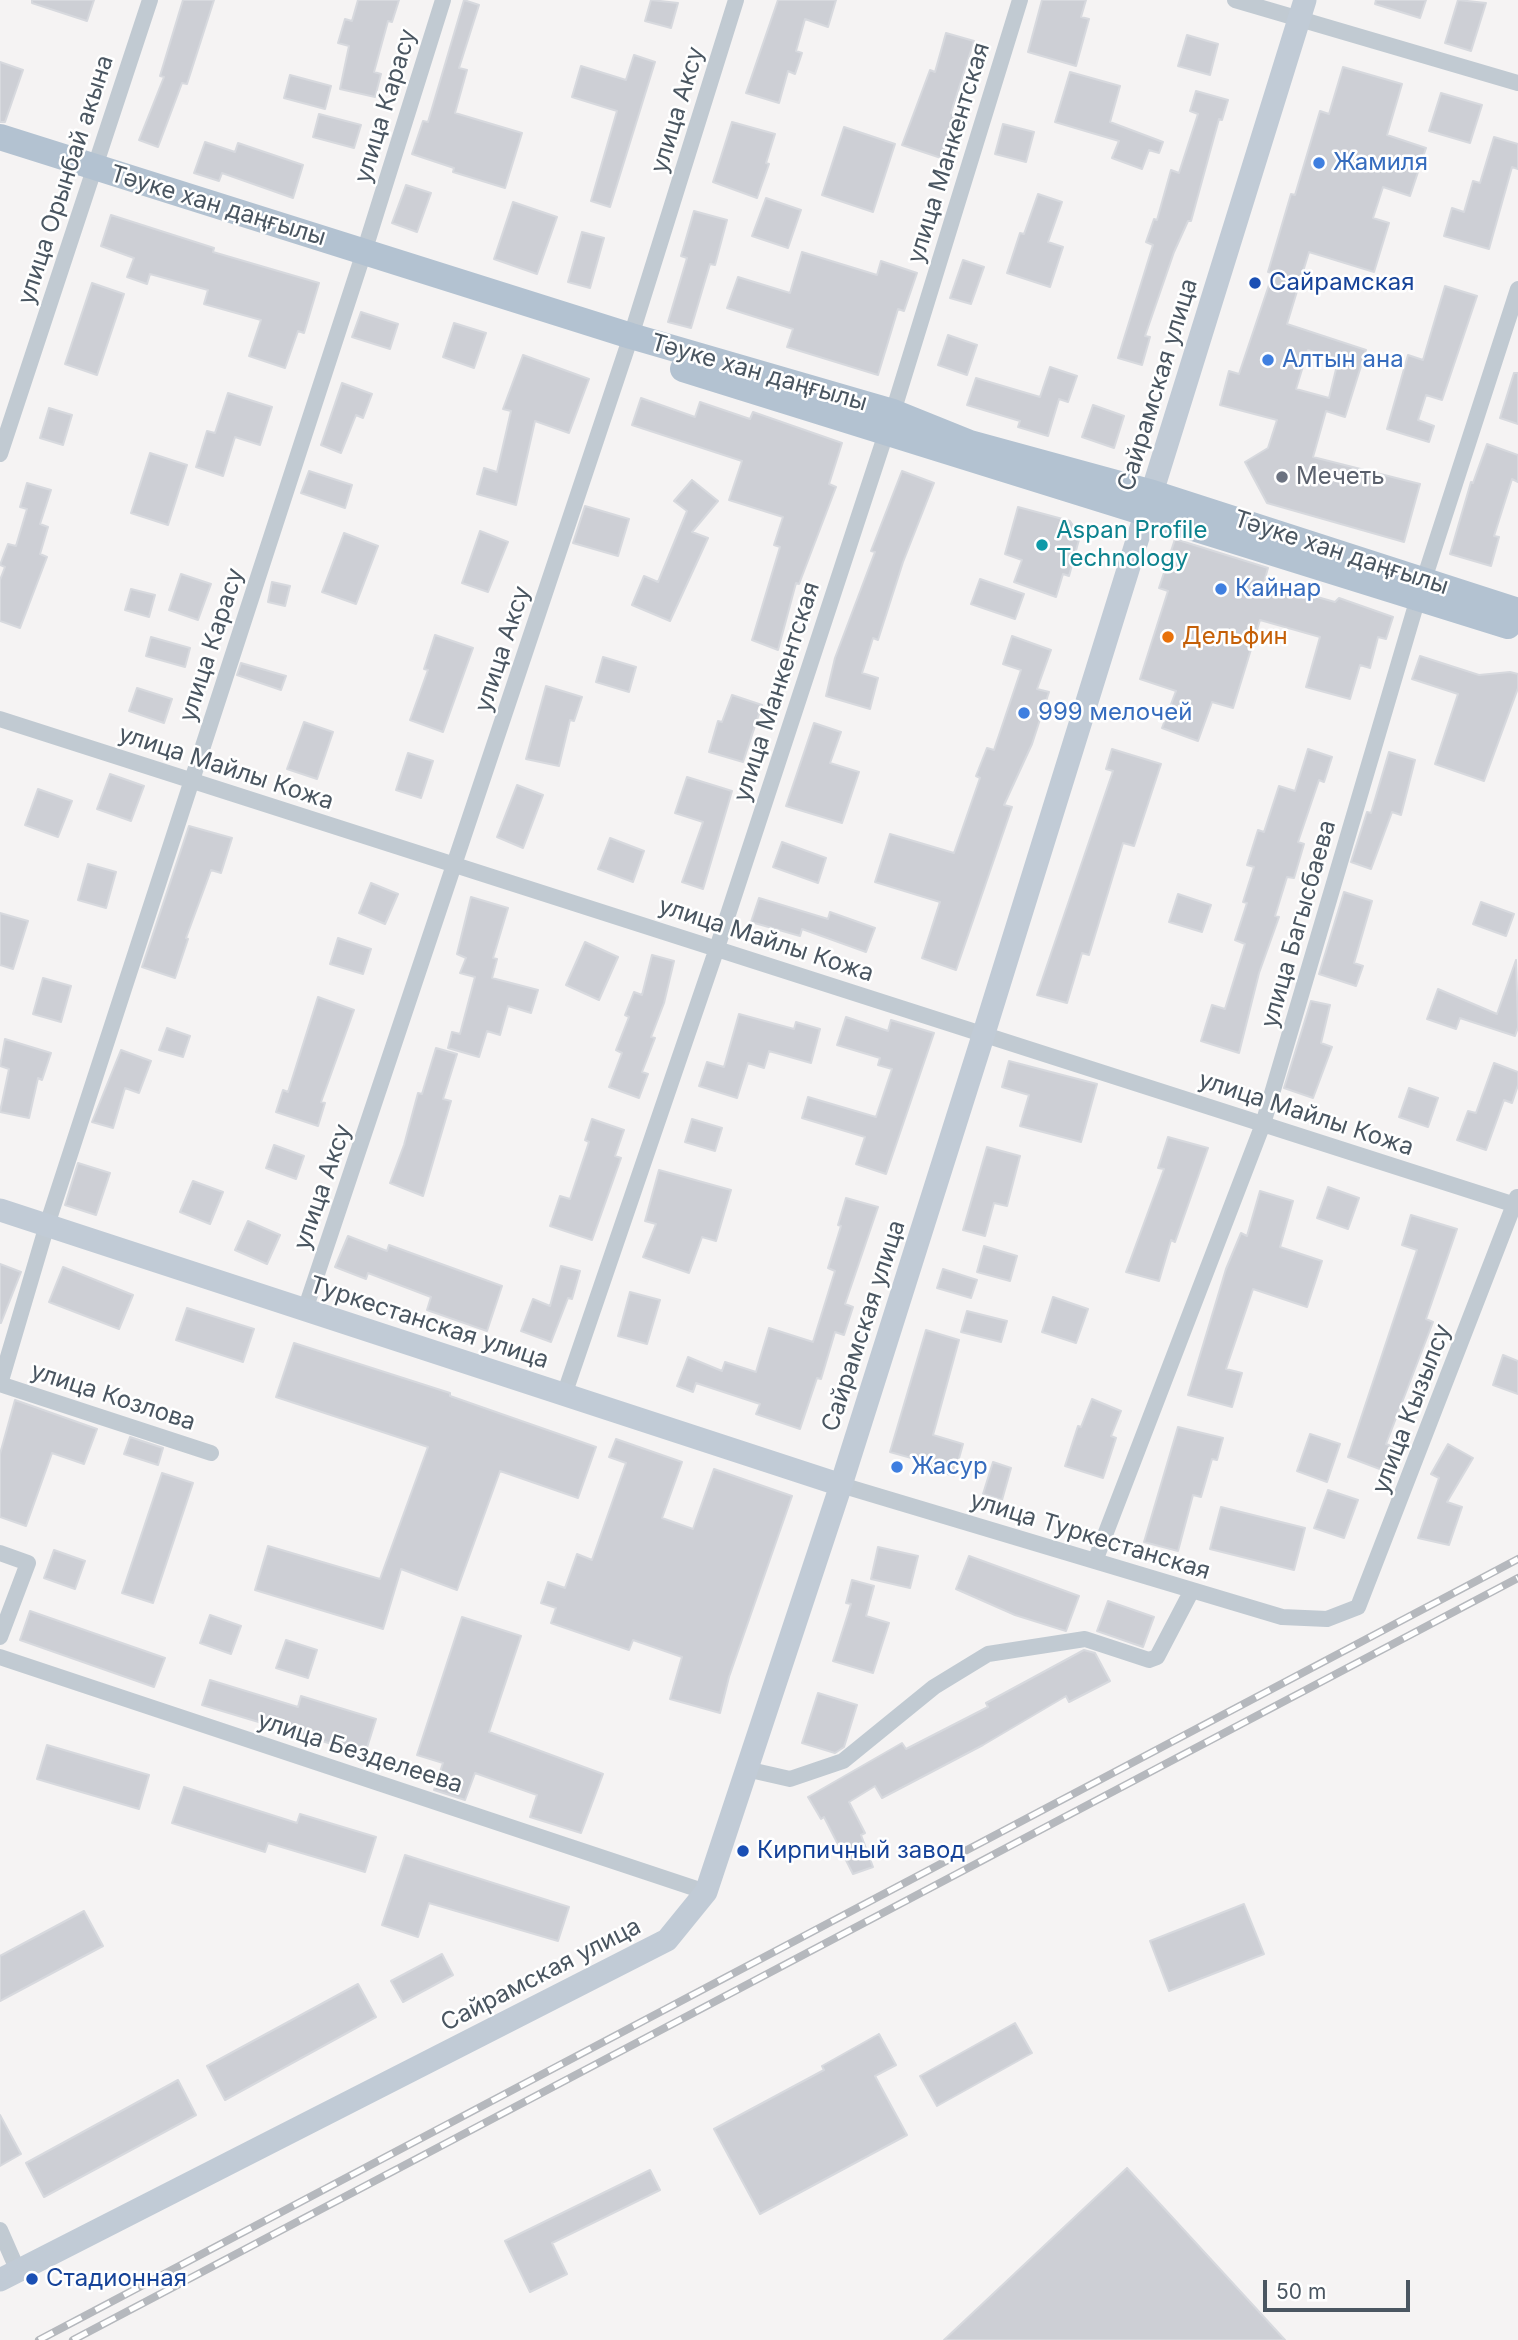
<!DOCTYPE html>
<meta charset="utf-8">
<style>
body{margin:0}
#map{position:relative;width:1518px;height:2340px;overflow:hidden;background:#f5f3f3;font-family:Inter,sans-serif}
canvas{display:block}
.scale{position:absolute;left:1263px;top:2280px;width:147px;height:32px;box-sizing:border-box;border:4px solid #4a5661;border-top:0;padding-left:9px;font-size:21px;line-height:24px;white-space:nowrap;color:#4a5661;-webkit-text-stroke:5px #fff;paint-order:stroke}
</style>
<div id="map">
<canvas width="1518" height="2340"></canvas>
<div class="scale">50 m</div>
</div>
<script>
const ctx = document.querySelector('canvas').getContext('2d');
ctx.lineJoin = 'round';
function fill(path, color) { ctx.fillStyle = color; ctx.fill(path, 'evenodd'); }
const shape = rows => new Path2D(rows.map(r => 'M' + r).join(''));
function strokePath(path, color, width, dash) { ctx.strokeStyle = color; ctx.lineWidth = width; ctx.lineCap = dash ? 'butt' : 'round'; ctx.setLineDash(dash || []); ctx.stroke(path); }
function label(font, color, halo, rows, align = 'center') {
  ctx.font = font + ' Inter,sans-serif'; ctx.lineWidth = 5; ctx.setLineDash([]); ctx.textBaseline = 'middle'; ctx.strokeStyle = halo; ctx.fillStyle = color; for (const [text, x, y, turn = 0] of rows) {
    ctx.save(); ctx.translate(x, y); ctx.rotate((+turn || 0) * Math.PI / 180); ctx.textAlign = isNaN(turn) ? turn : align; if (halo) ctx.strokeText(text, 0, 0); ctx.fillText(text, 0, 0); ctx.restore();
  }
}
const building = shape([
 [32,0,94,0,87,21,32,3,32,0],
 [183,0,214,0,187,84,182,83,158,147,139,140,164,77,160,76,183,0],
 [358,0,399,0,392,22,388,21,374,72,381,74,375,97,340,89,349,46,338,43,345,19,352,21,358,0],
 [464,0,479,5,459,68,467,70,455,113,522,133,505,188,453,172,454,168,412,154,423,121,428,122,464,0],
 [651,0,678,3,671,28,645,21,651,0],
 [778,0,836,0,828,27,805,19,796,51,802,53,795,74,788,71,779,103,746,93,778,0],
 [1042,0,1086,0,1081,17,1089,19,1076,66,1028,52,1042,0],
 [1376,0,1426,0,1420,18,1375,4,1376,0],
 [1458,0,1486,3,1471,51,1445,43,1458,0],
 [946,33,974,41,951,113,955,114,941,158,902,145,930,70,935,72,946,33],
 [1187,35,1218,44,1210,75,1178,66,1187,35],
 [634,55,655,62,610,207,591,201,617,111,572,97,581,66,626,80,634,55],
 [0,62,23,70,5,122,0,122,0,62],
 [1343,67,1402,84,1387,135,1426,148,1410,196,1383,187,1373,218,1389,223,1374,272,1309,252,1287,324,1366,350,1345,417,1326,411,1313,457,1420,484,1404,542,1267,503,1245,462,1268,448,1277,420,1220,405,1229,371,1239,374,1273,273,1268,272,1291,194,1295,195,1320,111,1329,114,1343,67],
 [1308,350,1338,361,1329,398,1296,389,1308,350],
 [1070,72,1120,86,1110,122,1163,142,1159,153,1149,150,1142,169,1112,158,1119,141,1055,122,1070,72],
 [290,75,331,86,325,109,284,98,290,75],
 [1196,91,1228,100,1222,120,1219,119,1191,221,1188,221,1174,252,1145,336,1150,337,1142,365,1118,358,1153,245,1146,242,1154,219,1157,220,1171,170,1179,173,1198,114,1190,111,1196,91],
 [1441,93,1482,105,1470,143,1429,131,1441,93],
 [319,114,361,125,354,148,313,137,319,114],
 [732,122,775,134,766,163,769,164,757,198,713,182,732,122],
 [1003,124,1034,132,1026,162,995,154,1003,124],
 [844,127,895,144,873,212,822,195,844,127],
 [1494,137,1518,144,1518,169,1512,167,1489,249,1444,236,1452,208,1464,212,1473,181,1480,183,1494,137],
 [205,142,235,152,238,143,303,165,293,198,222,173,219,181,194,173,205,142],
 [406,185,431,193,417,232,392,223,406,185],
 [1038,194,1062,202,1048,242,1063,247,1050,287,1007,273,1020,233,1024,234,1038,194],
 [766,198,801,210,788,248,752,236,766,198],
 [513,202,557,217,537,274,494,259,513,202],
 [694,211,727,220,715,265,710,264,691,328,668,322,687,258,681,256,694,211],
 [111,215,214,248,213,252,319,283,304,333,298,331,285,368,249,356,261,320,204,304,208,290,150,274,147,284,127,277,134,258,101,246,111,215],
 [582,232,604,238,590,288,568,282,582,232],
 [802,252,877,275,881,261,917,273,904,311,898,309,878,375,787,347,793,329,727,308,738,277,790,293,802,252],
 [963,260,984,267,971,304,950,298,963,260],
 [92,283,124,294,97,375,65,364,92,283],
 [1445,286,1477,296,1442,400,1426,395,1418,420,1434,426,1429,442,1387,429,1408,355,1423,360,1445,286],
 [361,312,398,324,390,349,352,337,361,312],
 [454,323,486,333,474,368,443,357,454,323],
 [948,335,977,345,967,375,938,365,948,335],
 [523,355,589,379,569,433,535,421,516,505,477,494,484,468,497,472,511,411,503,409,523,355],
 [1050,367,1077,376,1068,402,1059,399,1048,436,1018,427,1020,421,967,405,976,378,1040,397,1050,367],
 [1514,373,1518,373,1518,424,1500,418,1514,373],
 [342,383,372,394,363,418,356,415,341,453,321,445,342,383],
 [228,393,272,407,260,445,235,437,223,476,196,467,207,431,215,433,228,393],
 [641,398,695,417,700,402,750,419,753,412,842,443,829,484,836,487,799,584,796,583,778,650,752,640,780,547,774,545,783,517,729,500,742,461,632,425,641,398],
 [1093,405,1124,416,1114,448,1082,437,1093,405],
 [49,408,72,415,63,445,40,438,49,408],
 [1487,444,1518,455,1518,482,1512,479,1494,536,1499,537,1491,566,1450,554,1471,482,1473,483,1487,444],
 [150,453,187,465,168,525,131,513,150,453],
 [309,471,352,485,345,508,301,493,309,471],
 [902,471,934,483,903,562,878,640,873,638,862,673,878,678,870,709,826,696,835,658,875,552,871,551,902,471],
 [692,480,718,501,692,532,708,538,670,621,632,605,644,576,658,582,687,511,674,501,692,480],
 [27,483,51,490,40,524,48,527,40,554,47,557,20,628,0,621,0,580,5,567,0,565,8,544,16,546,27,509,20,507,27,483],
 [585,506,629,519,618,556,573,543,585,506],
 [1018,507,1070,521,1080,536,1069,576,1063,574,1056,597,1014,582,1022,560,1005,554,1018,507],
 [480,531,508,542,488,592,462,583,480,531],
 [344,533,378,546,356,604,322,592,344,533],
 [1175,539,1268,568,1264,582,1335,602,1339,598,1393,617,1386,639,1378,637,1370,668,1360,665,1350,699,1306,687,1320,637,1260,620,1233,708,1212,702,1198,741,1162,728,1176,691,1140,679,1168,591,1159,588,1175,539],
 [181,574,211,584,198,620,169,610,181,574],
 [980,579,1024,594,1015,619,971,604,980,579],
 [272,582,290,586,285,606,268,602,272,582],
 [131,589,155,595,149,617,125,610,131,589],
 [435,635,473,648,443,732,410,720,428,670,424,669,435,635],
 [1012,636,1051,650,1037,689,1049,692,1032,744,1004,805,1012,807,956,970,922,958,940,902,875,882,890,834,954,853,980,778,976,776,987,748,994,750,1021,670,1003,664,1012,636],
 [151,637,190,648,185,667,146,656,151,637],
 [1420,656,1479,675,1510,672,1518,674,1518,688,1484,781,1435,764,1458,694,1412,679,1420,656],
 [603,657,636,667,629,692,596,682,603,657],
 [241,663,286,676,281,690,237,675,241,663],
 [546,686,582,697,574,721,570,720,559,766,526,759,546,686],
 [137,688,172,699,164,723,129,711,137,688],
 [732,695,762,705,743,762,709,752,718,721,722,722,732,695],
 [304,722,333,732,317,779,287,769,304,722],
 [814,723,841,732,830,763,859,772,842,823,786,806,814,723],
 [1112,749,1161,764,1134,846,1123,843,1089,955,1082,953,1067,1003,1037,995,1113,771,1106,769,1112,749],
 [1308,749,1332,757,1324,782,1319,780,1298,842,1304,844,1294,878,1287,877,1275,916,1279,917,1259,973,1239,1053,1201,1041,1212,1005,1225,1009,1245,944,1235,940,1247,903,1243,902,1254,867,1247,865,1258,830,1264,832,1279,786,1295,791,1308,749],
 [1389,752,1415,760,1401,815,1392,812,1371,869,1351,862,1367,812,1371,813,1389,752],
 [408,753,433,761,421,798,396,790,408,753],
 [110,774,144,786,131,821,97,809,110,774],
 [687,777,732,791,703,889,682,882,703,822,675,813,687,777],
 [517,785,543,795,523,848,497,837,517,785],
 [38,789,72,801,58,837,25,825,38,789],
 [189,826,232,838,221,873,211,870,186,938,188,939,175,978,142,967,189,826],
 [610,838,644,851,633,882,598,869,610,838],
 [782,842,826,858,818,883,773,867,782,842],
 [88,864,116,872,106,908,78,900,88,864],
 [371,883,398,894,385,924,359,913,371,883],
 [1344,892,1372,901,1354,963,1363,966,1356,986,1319,974,1344,892],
 [1178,894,1211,905,1202,932,1169,922,1178,894],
 [471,897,508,908,493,958,497,959,492,978,538,990,531,1013,508,1006,500,1035,487,1031,479,1057,448,1048,452,1032,460,1034,475,977,460,973,466,958,457,954,471,897],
 [759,898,828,919,830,912,875,928,866,952,802,929,800,936,751,922,759,898],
 [1481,902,1514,914,1506,936,1473,924,1481,902],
 [0,913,28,921,13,969,0,965,0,913],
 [338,938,371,949,363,974,330,964,338,938],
 [585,942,618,957,599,1000,566,985,585,942],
 [652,955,674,961,664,1003,651,1037,655,1038,642,1072,648,1074,639,1098,609,1087,622,1053,616,1050,629,1017,625,1015,634,992,642,995,652,955],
 [1516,960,1518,1027,1515,1036,1460,1018,1456,1029,1427,1019,1438,989,1497,1014,1516,960],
 [43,978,71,986,61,1022,33,1014,43,978],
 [318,997,354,1010,321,1102,325,1103,318,1126,276,1112,283,1090,288,1092,318,997],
 [1311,1001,1330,1005,1321,1043,1332,1047,1313,1098,1284,1088,1311,1001],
 [739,1014,794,1029,796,1022,820,1029,811,1063,769,1051,764,1068,748,1063,737,1098,699,1086,707,1062,724,1067,739,1014],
 [846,1017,888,1031,891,1020,934,1033,886,1174,856,1164,865,1137,802,1118,808,1097,876,1117,892,1069,878,1065,880,1058,837,1045,846,1017],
 [167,1028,190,1036,183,1057,159,1050,167,1028],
 [5,1039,51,1053,42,1080,38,1078,29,1118,0,1112,9,1069,0,1066,5,1039],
 [436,1048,457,1054,443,1099,451,1101,423,1196,390,1183,404,1145,418,1093,422,1094,436,1048],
 [121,1050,151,1061,139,1093,125,1088,113,1128,92,1122,121,1050],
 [1009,1061,1097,1084,1081,1142,1020,1126,1029,1095,1002,1087,1009,1061],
 [1494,1063,1518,1072,1518,1085,1512,1103,1504,1100,1486,1150,1457,1140,1468,1111,1476,1113,1494,1063],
 [1409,1088,1438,1098,1428,1127,1399,1117,1409,1088],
 [592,1119,624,1130,615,1156,621,1158,592,1240,550,1226,560,1196,570,1199,589,1142,585,1140,592,1119],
 [692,1119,722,1128,715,1151,685,1142,692,1119],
 [1168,1137,1208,1148,1175,1242,1171,1240,1159,1281,1126,1272,1164,1169,1158,1168,1168,1137],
 [274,1145,304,1156,296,1179,266,1168,274,1145],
 [987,1147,1020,1156,1007,1206,994,1203,985,1236,963,1230,987,1147],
 [78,1163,110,1173,96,1215,65,1205,78,1163],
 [659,1170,731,1190,716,1241,702,1237,689,1273,643,1257,656,1224,645,1221,659,1170],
 [193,1181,223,1192,210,1224,180,1212,193,1181],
 [1328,1187,1359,1198,1348,1229,1317,1218,1328,1187],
 [1260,1191,1293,1201,1280,1247,1322,1261,1307,1307,1253,1289,1226,1369,1242,1373,1232,1407,1188,1395,1226,1269,1241,1233,1247,1236,1260,1191],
 [846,1198,878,1207,845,1304,853,1307,844,1335,835,1332,821,1379,817,1378,800,1429,756,1414,760,1404,696,1383,693,1392,677,1386,688,1357,722,1371,725,1362,756,1372,769,1328,813,1342,835,1271,828,1268,841,1226,838,1225,846,1198],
 [1411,1215,1457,1229,1426,1319,1433,1322,1386,1444,1394,1447,1385,1471,1348,1457,1417,1250,1402,1245,1411,1215],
 [248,1221,280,1235,267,1264,235,1250,248,1221],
 [348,1236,387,1251,389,1245,502,1286,487,1331,427,1310,431,1297,368,1273,366,1279,335,1267,348,1236],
 [984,1246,1017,1256,1010,1281,977,1272,984,1246],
 [0,1264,21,1272,1,1323,0,1323,0,1264],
 [561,1266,580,1271,572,1299,568,1298,551,1342,521,1331,533,1299,550,1306,561,1266],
 [63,1267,133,1295,119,1329,49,1302,63,1267],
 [943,1269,977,1280,971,1298,937,1288,943,1269],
 [630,1292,660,1300,647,1344,618,1336,630,1292],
 [1053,1297,1088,1309,1076,1343,1042,1332,1053,1297],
 [187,1308,254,1329,243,1362,176,1340,187,1308],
 [967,1311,1007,1321,1001,1342,961,1332,967,1311],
 [926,1330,959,1340,933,1435,963,1444,954,1476,928,1468,929,1463,890,1452,926,1330],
 [294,1343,450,1393,450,1396,596,1447,578,1498,500,1471,457,1590,401,1569,383,1629,255,1590,268,1546,380,1579,428,1447,276,1397,294,1343],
 [1503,1355,1518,1361,1518,1394,1493,1385,1503,1355],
 [1092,1399,1121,1411,1111,1436,1116,1438,1103,1478,1065,1466,1078,1426,1081,1427,1092,1399],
 [15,1400,97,1429,84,1464,52,1453,26,1526,0,1517,0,1454,15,1400],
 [1178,1427,1223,1438,1217,1460,1212,1459,1201,1497,1193,1495,1178,1551,1144,1542,1178,1427],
 [1310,1434,1340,1444,1327,1482,1297,1471,1310,1434],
 [130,1437,163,1448,158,1465,124,1454,130,1437],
 [616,1439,682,1462,662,1518,693,1529,714,1469,792,1496,729,1677,720,1713,670,1699,682,1657,633,1640,629,1650,551,1623,556,1608,541,1603,548,1582,565,1588,577,1554,592,1560,626,1463,609,1457,616,1439],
 [1448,1444,1473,1458,1447,1502,1462,1507,1449,1545,1418,1538,1439,1478,1431,1474,1448,1444],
 [993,1462,1011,1468,1002,1500,983,1494,993,1462],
 [162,1473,193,1483,153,1603,122,1593,162,1473],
 [1328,1490,1358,1500,1344,1538,1314,1528,1328,1490],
 [1221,1507,1305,1528,1294,1570,1210,1549,1221,1507],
 [878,1547,918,1556,910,1588,871,1579,878,1547],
 [54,1550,85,1561,75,1589,44,1578,54,1550],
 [969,1556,1079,1596,1066,1631,1015,1615,956,1589,969,1556],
 [852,1580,874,1586,866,1616,889,1623,873,1673,833,1661,851,1604,846,1603,852,1580],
 [1108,1601,1154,1617,1143,1647,1097,1631,1108,1601],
 [30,1611,165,1658,154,1687,20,1640,30,1611],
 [210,1615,241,1626,231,1654,200,1643,210,1615],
 [462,1617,521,1636,489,1732,603,1774,581,1833,530,1817,537,1795,475,1773,465,1800,434,1790,443,1763,417,1755,462,1617],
 [286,1640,317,1650,308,1678,276,1668,286,1640],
 [1084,1650,1095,1653,1110,1681,1069,1702,1066,1696,983,1745,882,1798,875,1786,849,1802,865,1833,861,1835,873,1867,853,1874,824,1817,821,1819,808,1797,902,1743,906,1749,988,1707,986,1703,1084,1650],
 [210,1680,298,1707,301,1696,376,1719,365,1754,202,1705,210,1680],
 [818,1693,857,1705,844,1747,835,1753,802,1743,818,1693],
 [47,1745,149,1775,139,1809,37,1779,47,1745],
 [184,1787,297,1823,300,1814,376,1837,365,1872,268,1843,265,1852,172,1823,184,1787],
 [405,1855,569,1907,558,1941,429,1903,418,1937,382,1925,405,1855],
 [1244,1904,1264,1954,1169,1991,1150,1941,1244,1904],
 [84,1911,103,1946,0,2001,0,1956,84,1911],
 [442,1954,453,1975,403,2002,391,1981,442,1954],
 [358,1984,376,2017,225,2100,207,2066,358,1984],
 [1015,2023,1032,2053,937,2106,920,2076,1015,2023],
 [879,2034,896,2065,875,2076,907,2135,760,2214,714,2129,824,2070,822,2066,879,2034],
 [178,2080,196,2115,44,2197,26,2163,178,2080],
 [0,2115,21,2154,0,2166,0,2115],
 [1127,2168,1285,2340,944,2340,1127,2168],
 [650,2170,660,2190,552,2243,567,2274,530,2292,505,2241,650,2170]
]);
fill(building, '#cdcfd5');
strokePath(building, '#d7d9de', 2);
strokePath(shape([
 [1235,0,1518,83],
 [0,454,150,0],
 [0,719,1518,1206],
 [305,1310,631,336,736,0],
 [0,1384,47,1225,364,252,443,0],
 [0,1384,211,1453],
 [564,1395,717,948,893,412,1020,0],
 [841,1485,1282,1617,1327,1619,1358,1607,1517,1197],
 [0,1553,28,1563,0,1637],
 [1095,1561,1263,1124,1418,598,1518,289],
 [0,1657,706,1892],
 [746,1769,790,1779,843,1761,934,1687,988,1654,1085,1639,1149,1660,1157,1657,1191,1592],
 [0,2230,18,2271]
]), '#c1cad2', 16);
strokePath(shape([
 [0,1210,841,1485],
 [0,2280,667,1940,706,1892,841,1485,984,1033,1305,0]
]), '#c1cbd6', 23);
strokePath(shape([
 [0,137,631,336,893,412,970,443,1153,493,1518,611],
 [683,369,1508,626]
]), '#b3c2d1', 26);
const rail = shape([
 [39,2340,1518,1559],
 [73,2340,1518,1578]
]);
strokePath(rail, '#b5b8bd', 8);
strokePath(rail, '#fff', 5, [16]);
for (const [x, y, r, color] of [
 [1319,163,7,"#3f7fe0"],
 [1255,283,7,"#1a4fb4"],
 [1268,360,7,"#3f7fe0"],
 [1282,477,7,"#6b7280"],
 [1042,545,7,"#0f9aa8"],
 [1221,589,7,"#3f7fe0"],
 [1168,637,7,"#e8710a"],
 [1024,713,7,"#3f7fe0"],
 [897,1467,7,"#3f7fe0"],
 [743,1851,7,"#1a4fb4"],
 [32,2279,7,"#1a4fb4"]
]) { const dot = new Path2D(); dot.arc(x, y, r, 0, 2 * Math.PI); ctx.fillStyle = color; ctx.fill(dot); strokePath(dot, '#fff', 2.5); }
label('24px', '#4a5661', '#fff', [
 ["улица Карасу",386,106,-73],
 ["улица Аксу",678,110,-73],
 ["улица Манкентская",949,153,-73],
 ["улица Орынбай акына",66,180,-72],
 ["Тәуке хан даңғылы",218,206,17],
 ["Тәуке хан даңғылы",759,373,16],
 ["Сайрамская улица",1158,385,-73],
 ["Тәуке хан даңғылы",1341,553,18],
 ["улица Карасу",212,645,-72],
 ["улица Аксу",503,649,-72],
 ["улица Манкентская",777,692,-72],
 ["улица Майлы Кожа",226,768,18],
 ["улица Багысбаева",1299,924,-74],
 ["улица Майлы Кожа",766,940,18],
 ["улица Майлы Кожа",1306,1114,18],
 ["улица Аксу",323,1187,-71],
 ["Туркестанская улица",429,1323,18],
 ["Сайрамская улица",864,1326,-72],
 ["улица Козлова",113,1397,18],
 ["улица Кызылсу",1412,1409,-69],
 ["улица Туркестанская",1090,1536,17],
 ["улица Безделеева",360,1753,18],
 ["Сайрамская улица",541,1975,-27]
]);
label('24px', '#366cbe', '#fff', [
 ["Жамиля",1333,163],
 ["Алтын ана",1282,360],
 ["Кайнар",1235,589],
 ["999 мелочей",1038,713],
 ["Жасур",911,1467]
], 'left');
label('24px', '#164399', '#fff', [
 ["Сайрамская",1269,283],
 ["Кирпичный завод",757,1851],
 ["Стадионная",46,2279]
], 'left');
label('24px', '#5b616d', '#fff', [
 ["Мечеть",1296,477]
], 'left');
label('24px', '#0d838f', '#fff', [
 ["Aspan Profile",1056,531],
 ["Technology",1056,559]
], 'left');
label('24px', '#c56008', '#fff', [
 ["Дельфин",1182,637]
], 'left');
</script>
